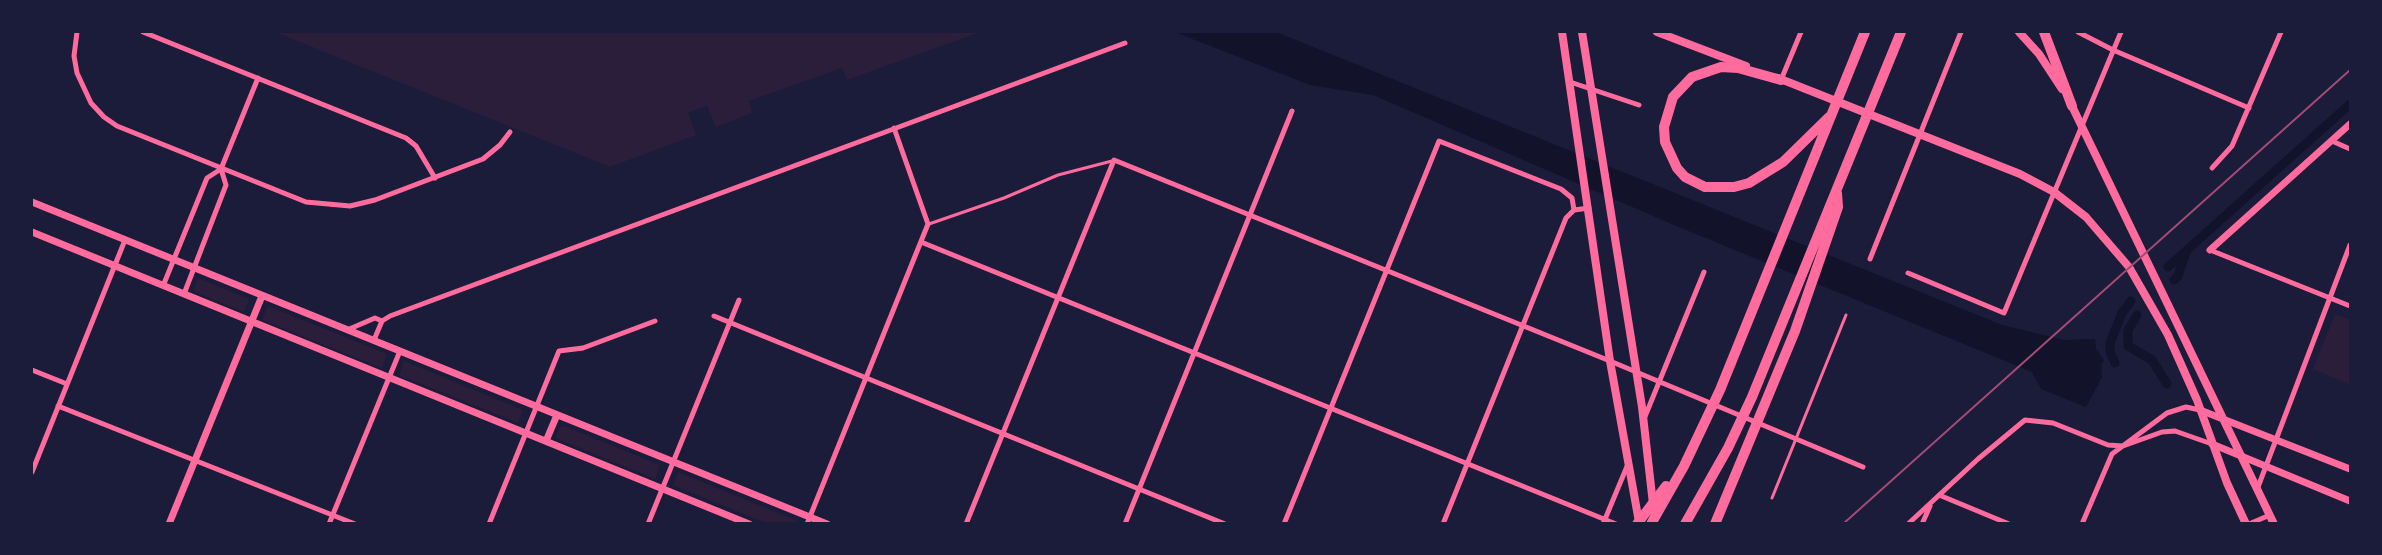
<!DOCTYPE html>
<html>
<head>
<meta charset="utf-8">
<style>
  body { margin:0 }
  #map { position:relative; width:2382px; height:555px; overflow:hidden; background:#1b1b3a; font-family:Cabin,sans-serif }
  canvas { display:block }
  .frame { position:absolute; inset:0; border:33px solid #1b1b3a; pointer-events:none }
</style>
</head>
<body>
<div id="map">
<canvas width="2382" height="555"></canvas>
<div class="frame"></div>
</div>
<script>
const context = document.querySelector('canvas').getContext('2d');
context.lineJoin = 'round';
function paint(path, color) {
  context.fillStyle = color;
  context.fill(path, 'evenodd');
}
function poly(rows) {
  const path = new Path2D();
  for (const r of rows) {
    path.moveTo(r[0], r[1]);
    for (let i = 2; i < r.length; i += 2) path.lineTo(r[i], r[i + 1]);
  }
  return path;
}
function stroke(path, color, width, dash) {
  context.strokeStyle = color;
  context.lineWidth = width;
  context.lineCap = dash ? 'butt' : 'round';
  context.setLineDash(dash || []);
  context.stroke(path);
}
paint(poly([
  [275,32,980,32,847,80,842,68,749,101,752,113,716,127,707,106,688,113,696,135,610,167],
  [198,278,249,299,244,312,193,291],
  [268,306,387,354,382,368,262,320],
  [2335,314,2350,320,2350,385,2313,369],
  [404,361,523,410,518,423,399,375],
  [564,426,660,465,655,479,558,439,556,436,560,427],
  [678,472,798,521,796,523,766,523,673,485]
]), '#2a1e3b');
paint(poly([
  [1175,32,1276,32,2002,325,2064,340,2095,339,2096,349,2104,360,2101,365,2102,377,2086,407,2041,389,2032,372,1674,225,1373,95,1310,85]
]), '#12122b');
stroke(poly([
  [2168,267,2350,104],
  [2174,280,2178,276,2186,252],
  [2137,315,2128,330,2128,346,2152,360,2167,384],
  [2115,363,2110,352,2110,343,2122,313,2131,301]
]), '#12122b', 9);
stroke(poly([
  [929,224,1004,198,1058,175,1112,161],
  [1772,498,1846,315]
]), '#ff6b9d', 3);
stroke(poly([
  [77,32,74,56,77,73,91,103,104,117,117,126,306,202,350,206,375,200,483,159,500,145,510,132],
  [143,32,406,138,416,146,435,178],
  [2078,32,2113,50,2249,108],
  [1781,80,1801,32],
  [1570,82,1639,105],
  [2332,141,2350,149],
  [2212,168,2232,146,2281,32],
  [921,242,1616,524],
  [2210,250,2350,306],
  [1870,259,1961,32],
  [1908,273,2004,313,2121,32],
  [163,286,207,178,221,169,258,78],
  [184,294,226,185,221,169],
  [714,316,1225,524],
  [347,330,375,318,382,321],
  [374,340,382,321,390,316,1125,43],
  [32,370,67,384],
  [58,406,355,524],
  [1644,419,1704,272],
  [32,472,125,240],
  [2258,487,2350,245],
  [1939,495,2009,524],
  [329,524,400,351],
  [489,524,559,351,583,348,655,321],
  [648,524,739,300],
  [807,524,928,224,894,128],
  [966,524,1114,160,1610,361,1863,467],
  [1125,524,1292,111],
  [1284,524,1439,141,1561,189,1572,198,1574,210],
  [1443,524,1566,218,1574,210,1589,208],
  [1603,524,1628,464],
  [1908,524,1978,459,2025,420,2053,423,2108,445,2123,446,2162,432,2175,431,2212,444],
  [1922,524,1930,506],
  [2082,524,2112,454,2167,413,2186,407,2200,410],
  [2249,524,2270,515]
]), '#ff6b9d', 5);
stroke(poly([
  [32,202,827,524],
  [32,232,749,524],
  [2210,250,2350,124],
  [2200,410,2350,469],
  [546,441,557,415],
  [2212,444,2350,501],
  [169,524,262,296]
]), '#ff6b9d', 7);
stroke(poly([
  [1562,32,1610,361,1639,522],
  [1582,32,1642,407,1653,504]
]), '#ff6b9d', 8);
stroke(poly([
  [1657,32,1746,66],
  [2019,32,2039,54,2062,89],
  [1778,78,2020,174,2054,192,2086,217,2129,267,2168,335,2197,400,2227,483,2246,524],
  [2070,102,2274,524]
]), '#ff6b9d', 8);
stroke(poly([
  [2044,32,2072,106],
  [1781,80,1738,68,1721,67,1692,77,1673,97,1664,127,1665,142,1677,168,1685,177,1705,187,1734,187,1749,183,1783,162,1829,117],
  [1637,524,1666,486],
  [1651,524,1684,466,1720,390,1865,32],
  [1685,524,1728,448,1752,397,1901,32],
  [1715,524,1795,331,1838,207,1837,193]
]), '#ff6b9d', 10);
stroke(poly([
  [1843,524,2350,70]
]), '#a44b75', 2);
</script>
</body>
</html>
